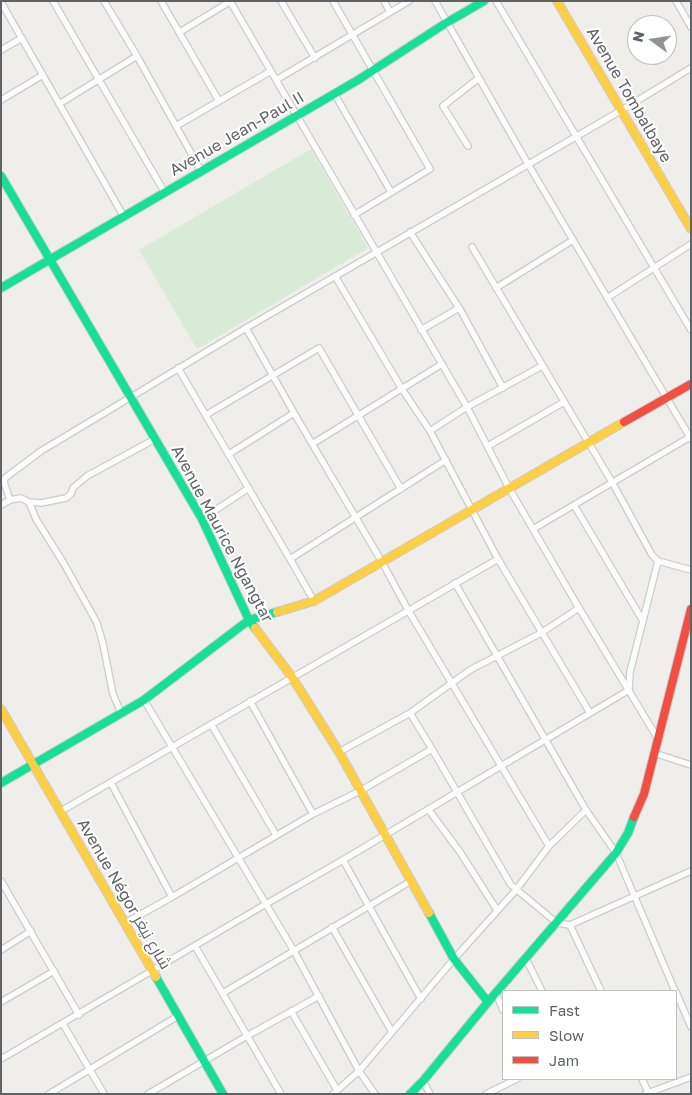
<!DOCTYPE html>
<html>
<head>
<meta charset="utf-8">
<style>
  body { margin:0 }
  #map { position:relative; width:692px; height:1095px; overflow:hidden; background:#efeeea; font-family:"Golos Text",sans-serif }
  canvas { display:block }
  .frame { position:absolute; inset:0; border:2px solid #5f6368; pointer-events:none }
  .legend { position:absolute; left:502px; top:990px; width:175px; height:90px; box-sizing:border-box; background:#fff; border:1px solid #bfc1c3; margin:0; padding:6px 9px; list-style:none; font-size:15px; color:#5f6368 }
  .legend li { display:flex; align-items:center; gap:10px; height:25px }
  .legend b { width:25px; border:1px solid #bfc1c3 }
  .north { position:absolute; left:627px; top:15px; width:50px; height:50px; box-sizing:border-box; background:#fff; border:1px solid #bfc1c3; border-radius:50%; rotate:284deg; font-size:14px; font-weight:700; line-height:20px; text-align:center; color:#5f6368 }
  .north::after { content:''; display:block; margin:auto; width:18px; height:22px; background:#919496; clip-path:polygon(50% 0,100% 100%,50% 72%,0 100%) }
</style>
</head>
<body>
<div id="map">
<canvas width="692" height="1095"></canvas>
<div class="frame"></div>
<ul class="legend">
<li><b style="height:6px;background:#16e098"></b>Fast</li>
<li><b style="height:6px;background:#ffcf43"></b>Slow</li>
<li><b style="height:6px;background:#f24e42"></b>Jam</li>
</ul>
<div class="north">N</div>
</div>
<script>
const context = document.querySelector('canvas').getContext('2d');
context.lineJoin = 'round';
function paint(path, color) {
  context.fillStyle = color;
  context.fill(path, 'evenodd');
}
function poly(rows) {
  const path = new Path2D();
  for (const r of rows) {
    path.moveTo(r[0], r[1]);
    for (let i = 2; i < r.length; i += 2) path.lineTo(r[i], r[i + 1]);
  }
  return path;
}
function stroke(path, color, width, dash) {
  context.strokeStyle = color;
  context.lineWidth = width;
  context.lineCap = dash ? 'butt' : 'round';
  context.setLineDash(dash || []);
  context.stroke(path);
}
function label(font, color, halo, rows, align = 'center') {
  context.font = font + ' "Golos Text",Cairo,sans-serif';
  context.lineWidth = 4;
  context.setLineDash([]);
  context.textBaseline = 'middle';
  context.strokeStyle = halo;
  context.fillStyle = color;
  for (const [text, x, y, turn = 0] of rows) {
    context.save();
    context.translate(x, y);
    context.rotate((+turn || 0) * Math.PI / 180);
    context.textAlign = isNaN(turn) ? turn : align;
    if (halo) context.strokeText(text, 0, 0);
    context.fillText(text, 0, 0);
    context.restore();
  }
}
paint(poly([
  [311,149,368,248,197,349,139,250]
]), '#d8ebd6');
const street = poly([
  [53,1,165,193],
  [104,1,137,56,201,171],
  [161,1,219,101],
  [230,1,467,407,509,488,579,608,658,739],
  [281,1,315,58],
  [333,1,430,169,354,215],
  [384,1,390,12],
  [435,1,528,164,691,439],
  [496,1,691,330],
  [676,1,691,27],
  [1,2,124,217],
  [180,32,231,1],
  [1,50,22,38],
  [276,80,409,1],
  [334,93,391,192],
  [1,100,43,75],
  [59,104,137,56],
  [176,126,271,71],
  [468,146,443,106,479,78],
  [410,232,461,311,503,388],
  [472,247,612,482,652,555,658,561,691,570],
  [335,276,402,389,430,431,498,559,590,713],
  [496,288,573,240],
  [607,298,691,244],
  [246,328,294,413,382,562,408,610,549,846],
  [421,330,459,308],
  [178,368,290,559,314,601],
  [206,415,319,348,401,489],
  [430,431,467,407,542,366],
  [312,444,442,364],
  [488,446,564,402],
  [229,454,294,413],
  [10,500,4,482,5,478,41,451,246,328,622,110,691,68],
  [29,502,36,519,63,562,97,623,103,644,113,694,121,713],
  [1,505,10,500,21,498,29,502,41,503,66,498,71,494,73,488,87,476,155,439],
  [574,505,643,621],
  [202,519,249,488],
  [533,529,690,437],
  [290,559,446,460],
  [455,583,586,810,616,853,675,991],
  [144,700,294,951,359,1071,375,1094],
  [250,701,313,814],
  [410,713,432,749,511,885,557,923,570,925,691,871],
  [211,724,276,835],
  [339,752,410,713,470,670,541,633,579,608],
  [654,753,691,765],
  [111,783,172,897,125,923],
  [428,809,460,852,497,910],
  [61,811,498,559],
  [343,860,421,999],
  [1,881,79,1015],
  [172,897,313,814,360,791,432,749],
  [570,925,601,991],
  [332,927,392,1032],
  [195,946,281,1094],
  [1,950,31,931],
  [526,959,542,991],
  [676,992,691,1027],
  [223,993,411,881],
  [496,993,503,1010],
  [1,1002,54,971],
  [291,1011,337,1090],
  [63,1024,104,1094],
  [1,1059,266,904,343,860,629,690,630,672,658,561],
  [642,1079,649,1094],
  [423,1081,430,1094],
  [49,1094,178,1016],
  [148,1094,247,1036,319,996],
  [333,1094,359,1071,454,959,516,890,549,846,586,810],
  [486,1094,517,1079],
  [645,1094,691,1077]
]);
const fast = poly([
  [1,176,202,519,249,620,255,628],
  [1,288,358,80,446,23,484,1],
  [1,783,144,700,249,620,277,612],
  [429,913,454,959,488,1002],
  [156,977,223,1094],
  [410,1094,423,1081,488,1002,616,853,628,833,634,817]
]);
const slow = poly([
  [557,1,691,229],
  [277,612,314,601,624,422],
  [255,628,292,677,339,752,429,913],
  [1,709,156,977]
]);
const jam = poly([
  [624,422,691,384],
  [634,817,644,794,691,609]
]);
stroke(street, '#cbcccc', 8);
stroke(fast, '#cacacb', 10);
stroke(slow, '#cacacb', 10);
stroke(jam, '#cacacb', 10);
stroke(street, '#fdfcfc', 5.5);
stroke(fast, '#16e098', 8);
stroke(slow, '#ffcf43', 8);
stroke(jam, '#f24e42', 8);
label('16px', '#5f6368', '#fff', [
  ["Avenue Tombalbaye",629,95,60],
  ["Avenue Jean-Paul II",237,134,-30],
  ["Avenue Maurice Ngangtar",222,534,62],
  ["Avenue Négor شارع نيغر",124,894,60]
]);
</script>
</body>
</html>
